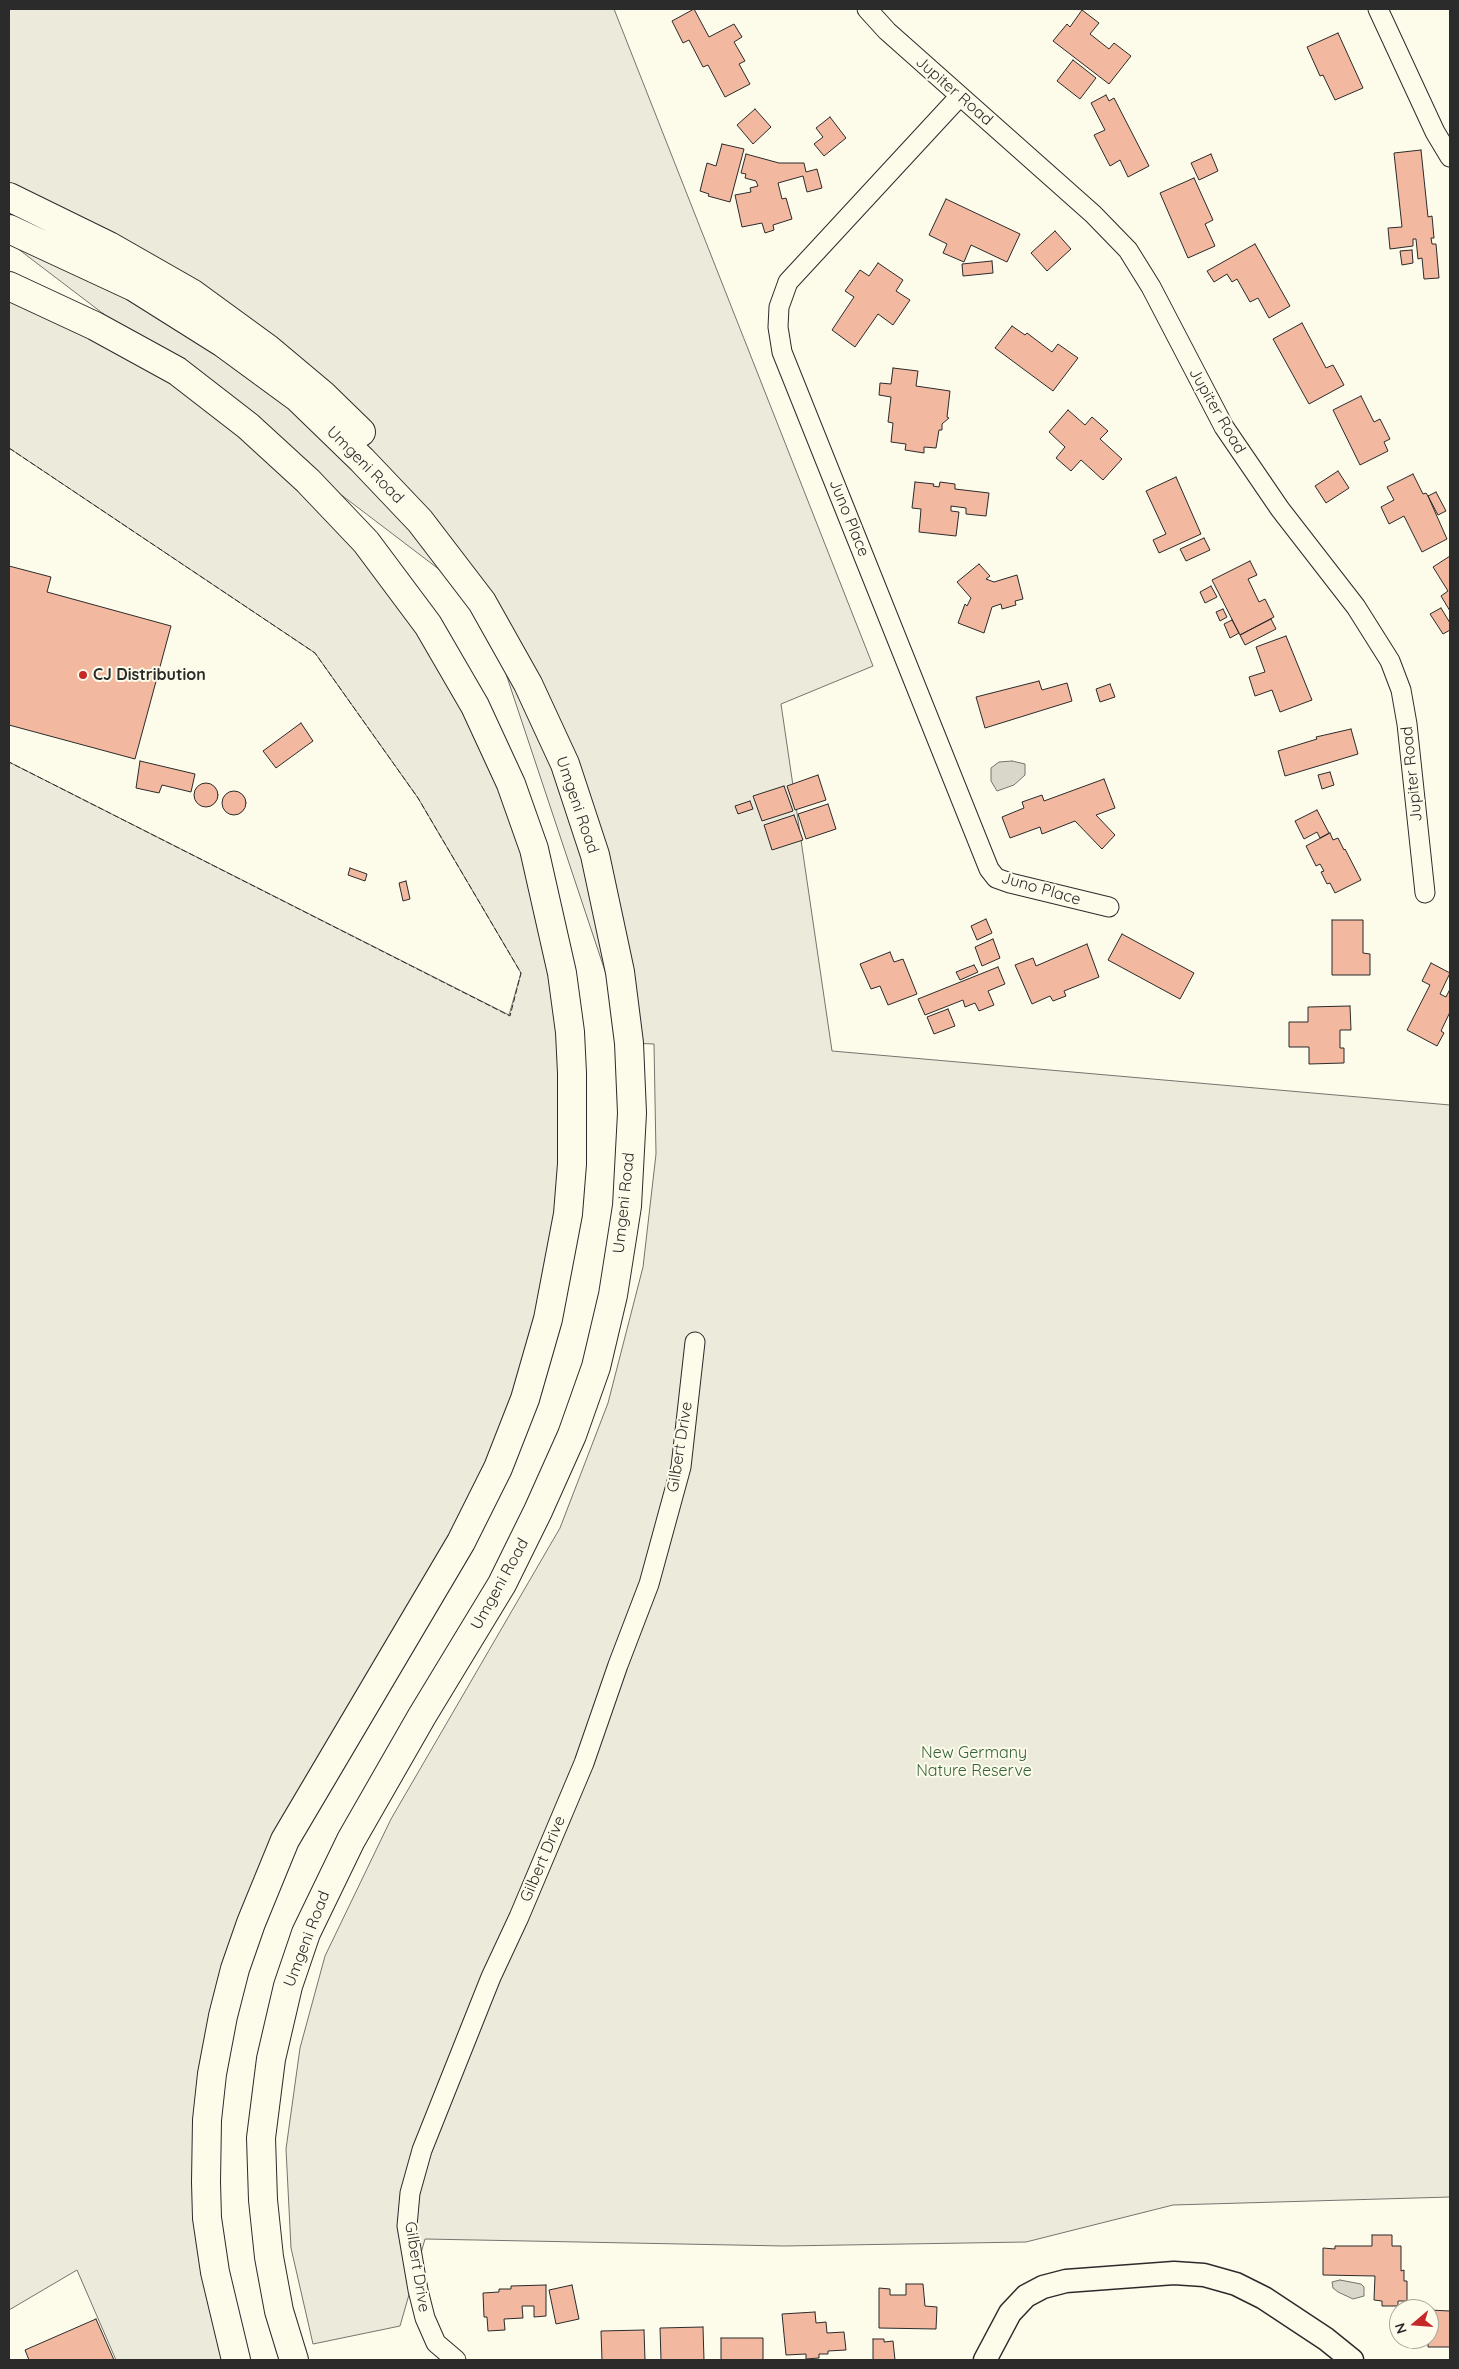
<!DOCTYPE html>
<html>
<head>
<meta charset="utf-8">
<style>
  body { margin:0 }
  #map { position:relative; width:1459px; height:2369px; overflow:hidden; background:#fdfbea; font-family:Quicksand,sans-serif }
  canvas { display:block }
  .frame { position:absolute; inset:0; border:10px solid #2b2b2b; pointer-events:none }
  .north { position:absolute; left:1389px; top:2299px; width:50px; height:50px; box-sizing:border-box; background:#fdfbea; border:1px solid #a9a89e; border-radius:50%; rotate:252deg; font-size:14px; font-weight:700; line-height:20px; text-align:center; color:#2b2b2b }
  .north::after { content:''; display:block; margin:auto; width:18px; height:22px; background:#c62828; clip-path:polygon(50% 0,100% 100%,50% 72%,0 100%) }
</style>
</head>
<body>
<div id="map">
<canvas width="1459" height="2369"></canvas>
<div class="frame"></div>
<div class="north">N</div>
</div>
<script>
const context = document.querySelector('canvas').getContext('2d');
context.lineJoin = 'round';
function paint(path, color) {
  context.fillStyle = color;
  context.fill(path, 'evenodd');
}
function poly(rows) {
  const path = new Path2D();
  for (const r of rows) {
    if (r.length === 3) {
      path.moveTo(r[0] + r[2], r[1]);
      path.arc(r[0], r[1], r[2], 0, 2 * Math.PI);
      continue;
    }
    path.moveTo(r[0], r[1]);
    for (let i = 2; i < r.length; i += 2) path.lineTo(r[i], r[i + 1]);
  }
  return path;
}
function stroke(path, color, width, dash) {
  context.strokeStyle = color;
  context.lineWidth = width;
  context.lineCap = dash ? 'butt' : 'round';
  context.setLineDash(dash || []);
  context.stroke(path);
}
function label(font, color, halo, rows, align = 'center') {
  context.font = font + ' Quicksand,sans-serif';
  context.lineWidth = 4;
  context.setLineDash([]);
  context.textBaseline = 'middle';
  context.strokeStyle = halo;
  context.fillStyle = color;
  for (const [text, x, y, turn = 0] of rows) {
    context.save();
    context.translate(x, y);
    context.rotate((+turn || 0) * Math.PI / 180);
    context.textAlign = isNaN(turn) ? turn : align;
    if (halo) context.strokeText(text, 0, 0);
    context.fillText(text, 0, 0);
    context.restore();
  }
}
const green = poly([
  [9,9,614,9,873,666,781,704,832,1051,1450,1105,1450,2197,1173,2205,1026,2242,784,2246,425,2239,400,2326,313,2344,291,2248,286,2149,300,2048,325,1956,391,1819,560,1528,608,1403,643,1267,656,1154,654,1044,629,1043,482,602,9,242,9,9],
  [9,300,174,374,365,546,510,789,560,980,564,1214,524,1400,281,1842,205,2121,235,2360,116,2360,77,2270,9,2310,9,762,509,1015,521,973,418,798,315,653,9,448,9,300]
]);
paint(green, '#ecebdb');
stroke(green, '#74746e', 1);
const water = poly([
  [1012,761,1025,764,1025,775,1014,785,997,791,991,781,991,768,999,762,1012,761],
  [1340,2280,1361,2284,1364,2287,1364,2296,1353,2299,1338,2292,1333,2288,1332,2282,1340,2280]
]);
paint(water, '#d8d7c9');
stroke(water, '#74746e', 1);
const building = poly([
  [694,9,709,37,734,24,742,37,734,42,745,61,739,64,750,84,725,97,708,65,703,67,689,40,683,43,672,21,694,9],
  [1082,10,1099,23,1090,34,1109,49,1114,43,1131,56,1109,84,1053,41,1067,24,1070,27,1082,10],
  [1338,33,1363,88,1335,100,1323,75,1320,76,1307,47,1338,33],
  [1073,60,1096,78,1080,99,1057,81,1073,60],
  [1106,95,1109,101,1114,98,1149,166,1128,177,1120,160,1110,166,1094,135,1105,130,1091,103,1106,95],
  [755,109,771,127,753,144,737,125,755,109],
  [830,117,846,138,824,156,814,144,823,137,816,128,830,117],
  [722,144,744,149,730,202,708,196,709,194,700,191,707,163,716,166,722,144],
  [1421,150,1428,217,1432,216,1434,238,1431,238,1432,244,1436,244,1439,278,1424,279,1422,258,1418,259,1416,239,1413,239,1413,246,1390,249,1388,228,1402,227,1394,153,1421,150],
  [746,154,779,163,804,163,806,172,817,169,822,188,807,192,803,176,778,183,782,199,786,198,792,219,773,225,774,230,765,233,762,223,742,227,735,195,751,192,750,188,758,186,756,181,745,178,746,174,741,173,746,154],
  [1211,154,1218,171,1199,180,1191,163,1211,154],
  [1194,178,1213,220,1205,224,1215,246,1188,258,1160,193,1194,178],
  [946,199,1020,234,1007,262,971,245,964,262,943,253,947,244,929,235,946,199],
  [1055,231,1071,249,1047,271,1031,253,1055,231],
  [1255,244,1290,306,1269,318,1258,298,1250,302,1237,279,1232,282,1227,274,1214,282,1207,271,1255,244],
  [1412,250,1413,263,1402,265,1400,251,1412,250],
  [992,261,993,273,963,276,962,264,992,261],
  [878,263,903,280,896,291,910,300,893,325,878,314,855,347,832,330,854,297,845,291,860,270,869,276,878,263],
  [1302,323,1326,368,1333,365,1344,385,1309,404,1273,339,1302,323],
  [1012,326,1025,335,1027,333,1052,352,1058,344,1078,358,1053,391,995,348,1012,326],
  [893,368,918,371,916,386,950,391,947,417,949,418,942,424,942,430,939,430,936,448,924,447,924,453,905,450,906,444,891,442,893,423,888,422,891,397,879,395,880,383,891,384,893,368],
  [1361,396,1374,422,1380,419,1390,439,1384,442,1388,451,1360,465,1333,410,1361,396],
  [1068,410,1085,425,1092,417,1108,431,1100,439,1122,459,1103,480,1081,460,1071,471,1056,458,1065,447,1049,432,1068,410],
  [1338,471,1349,488,1326,503,1315,486,1338,471],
  [1413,474,1423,494,1426,493,1428,496,1447,539,1422,552,1404,516,1389,524,1381,507,1394,500,1387,487,1413,474],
  [1176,477,1201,534,1159,553,1153,540,1166,534,1146,491,1176,477],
  [915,482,934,484,933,486,939,487,940,482,955,484,955,489,989,493,986,516,966,514,966,508,951,506,951,511,959,512,956,536,919,532,921,509,912,508,915,482],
  [1436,492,1446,511,1438,515,1428,496,1436,492],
  [1204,538,1210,550,1186,561,1180,549,1204,538],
  [1450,556,1450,611,1441,596,1448,591,1433,567,1450,556],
  [1250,561,1257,575,1248,579,1259,602,1265,599,1274,617,1240,635,1212,580,1250,561],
  [979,564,990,576,986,579,994,582,1017,575,1023,599,1015,601,1016,605,1002,609,1001,604,992,607,984,633,958,623,965,604,967,606,971,598,957,582,979,564],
  [9,566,51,577,47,592,171,626,135,759,9,725,9,566],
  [1211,586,1217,597,1205,603,1200,592,1211,586],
  [1441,608,1450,623,1450,630,1443,634,1430,614,1441,608],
  [1223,609,1227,617,1220,621,1216,612,1223,609],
  [1271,619,1276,629,1245,645,1240,635,1271,619],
  [1232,620,1239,633,1230,638,1224,624,1232,620],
  [1286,636,1312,700,1280,712,1272,690,1255,696,1249,677,1265,672,1256,647,1286,636],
  [1039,681,1042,690,1067,683,1072,701,985,728,976,697,1039,681],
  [1110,684,1115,697,1100,702,1096,689,1110,684],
  [301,723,313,741,276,768,263,751,301,723],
  [1351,729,1358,754,1285,776,1278,751,1317,739,1316,737,1351,729],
  [140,761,195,774,191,792,162,785,159,793,136,788,140,761],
  [1330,772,1334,785,1322,789,1318,775,1330,772],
  [818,775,826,800,795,810,787,786,818,775],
  [1104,779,1115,808,1096,815,1115,835,1102,849,1075,821,1042,834,1040,827,1010,838,1002,817,1024,808,1022,802,1042,795,1044,801,1104,779],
  [206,795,12],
  [784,786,793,811,762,821,753,796,784,786],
  [234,803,12],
  [750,801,753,809,738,814,735,806,750,801],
  [828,804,836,829,806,839,798,814,828,804],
  [1317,810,1329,833,1320,838,1317,832,1304,839,1295,821,1317,810],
  [794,815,803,840,772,850,764,825,794,815],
  [1330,833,1333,840,1338,838,1344,850,1345,849,1361,880,1335,893,1330,883,1327,884,1321,872,1324,871,1320,864,1316,866,1306,846,1330,833],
  [350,868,367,874,365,881,348,875,350,868],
  [406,881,410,899,403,901,399,883,406,881],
  [986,919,992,933,977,940,971,926,986,919],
  [1332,920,1363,920,1363,953,1370,954,1370,975,1332,975,1332,920],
  [1122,934,1194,973,1180,999,1108,960,1122,934],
  [993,939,1000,958,982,966,975,947,993,939],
  [1087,944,1099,977,1064,991,1066,996,1053,1001,1050,996,1032,1004,1015,965,1033,958,1036,966,1087,944],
  [890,952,894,962,903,959,917,994,888,1005,880,986,871,989,860,964,890,952],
  [1431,963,1450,973,1440,994,1446,997,1450,989,1450,1012,1441,1031,1444,1033,1437,1046,1407,1030,1430,985,1422,981,1431,963],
  [974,965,978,972,960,980,956,972,974,965],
  [998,967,1005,984,988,991,994,1005,979,1011,975,1003,965,1007,963,1000,925,1015,918,999,998,967],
  [1350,1006,1351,1030,1340,1030,1340,1048,1344,1048,1344,1063,1309,1064,1309,1047,1289,1047,1289,1022,1308,1022,1308,1007,1350,1006],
  [948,1009,955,1026,934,1034,927,1017,948,1009],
  [1372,2235,1392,2235,1392,2246,1401,2246,1401,2271,1404,2270,1404,2281,1407,2281,1407,2301,1398,2301,1398,2306,1382,2306,1382,2301,1374,2300,1375,2276,1323,2275,1323,2248,1335,2249,1335,2246,1372,2246,1372,2235],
  [906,2284,923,2284,925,2306,937,2307,936,2329,879,2328,879,2288,890,2289,890,2295,906,2295,906,2284],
  [546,2285,546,2316,534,2317,534,2306,522,2306,523,2318,504,2319,505,2330,488,2331,487,2317,484,2317,483,2293,499,2292,499,2289,511,2289,511,2286,546,2285],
  [572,2285,579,2319,556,2324,549,2290,572,2285],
  [1429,2310,1450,2311,1450,2347,1428,2347,1429,2310],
  [815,2312,816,2323,826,2322,827,2333,844,2332,846,2350,828,2351,828,2354,819,2354,819,2358,806,2359,806,2354,786,2355,782,2314,815,2312],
  [96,2319,114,2360,29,2360,25,2350,96,2319],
  [703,2327,704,2360,661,2360,660,2328,703,2327],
  [644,2330,645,2360,602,2360,601,2331,644,2330],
  [721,2338,763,2338,763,2360,721,2360,721,2338],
  [873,2339,884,2339,884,2342,893,2341,895,2360,873,2360,873,2339]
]);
paint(building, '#f2b8a0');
stroke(building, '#2b2b2b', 1);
const minor = poly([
  [867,9,887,31,1093,214,1128,250,1151,287,1224,427,1280,509,1356,607,1390,661,1401,690,1407,724,1425,893],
  [1378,9,1435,132,1450,157],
  [960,96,788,282,779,307,778,327,782,352,989,869,996,878,1010,883,1109,907],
  [456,2360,436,2343,425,2318,418,2290,407,2226,410,2193,422,2150,491,1977,519,1917,584,1763,618,1665,649,1584,681,1467,695,1342]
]);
const tertiary = poly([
  [985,2360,1010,2313,1026,2296,1043,2287,1066,2281,1174,2273,1204,2275,1236,2284,1264,2298,1326,2339,1352,2360]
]);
const motorway = poly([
  [9,197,109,246,193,294,267,348,323,395,361,432],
  [9,229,134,287,223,343,298,398,362,460,420,521,482,602,528,684,565,764,595,855,620,972,629,1043,632,1113,627,1206,613,1295,596,1367,572,1435,538,1511,502,1584,422,1716,351,1840,306,1933,288,1986,271,2059,261,2138,263,2200,269,2257,279,2311,294,2360],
  [9,286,95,326,177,371,248,426,308,481,366,542,428,625,475,706,511,784,534,849,562,973,570,1032,572,1073,572,1164,568,1214,548,1319,525,1399,498,1468,461,1542,285,1840,251,1923,235,1969,223,2016,212,2074,207,2120,206,2182,207,2218,215,2272,236,2360]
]);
stroke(minor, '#2b2b2b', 21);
stroke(tertiary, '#2b2b2b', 25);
stroke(motorway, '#2b2b2b', 30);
stroke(minor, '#fdfbea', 19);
stroke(tertiary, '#fdfbea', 22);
stroke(motorway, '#fdfbea', 28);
stroke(poly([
  [9,448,315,653,418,798,521,973,510,1016,9,762]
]), '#2b2b2b', 1, [6, 2.5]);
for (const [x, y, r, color] of [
  [83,675,5,"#c62828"]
]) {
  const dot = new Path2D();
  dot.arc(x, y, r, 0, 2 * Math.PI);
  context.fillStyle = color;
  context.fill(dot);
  stroke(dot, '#fdfbea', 2);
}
label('16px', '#2b2b2b', '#fdfbea', [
  ["Jupiter Road",954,91,41],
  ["Jupiter Road",1217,411,60],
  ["Umgeni Road",365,465,45],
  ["Juno Place",849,518,68],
  ["Jupiter Road",1412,774,-96],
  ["Umgeni Road",577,805,71],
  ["Juno Place",1041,889,16],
  ["Umgeni Road",624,1203,-84],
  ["Gilbert Drive",680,1447,-81],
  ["Umgeni Road",500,1584,-61],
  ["Gilbert Drive",543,1859,-67],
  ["Umgeni Road",307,1939,-69],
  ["Gilbert Drive",417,2267,81]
]);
label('bold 16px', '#2b2b2b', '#fdfbea', [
  ["CJ Distribution",93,675]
], 'left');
label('16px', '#34623c', '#fdfbea', [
  ["New Germany",974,1753],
  ["Nature Reserve",974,1771]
]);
</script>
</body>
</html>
